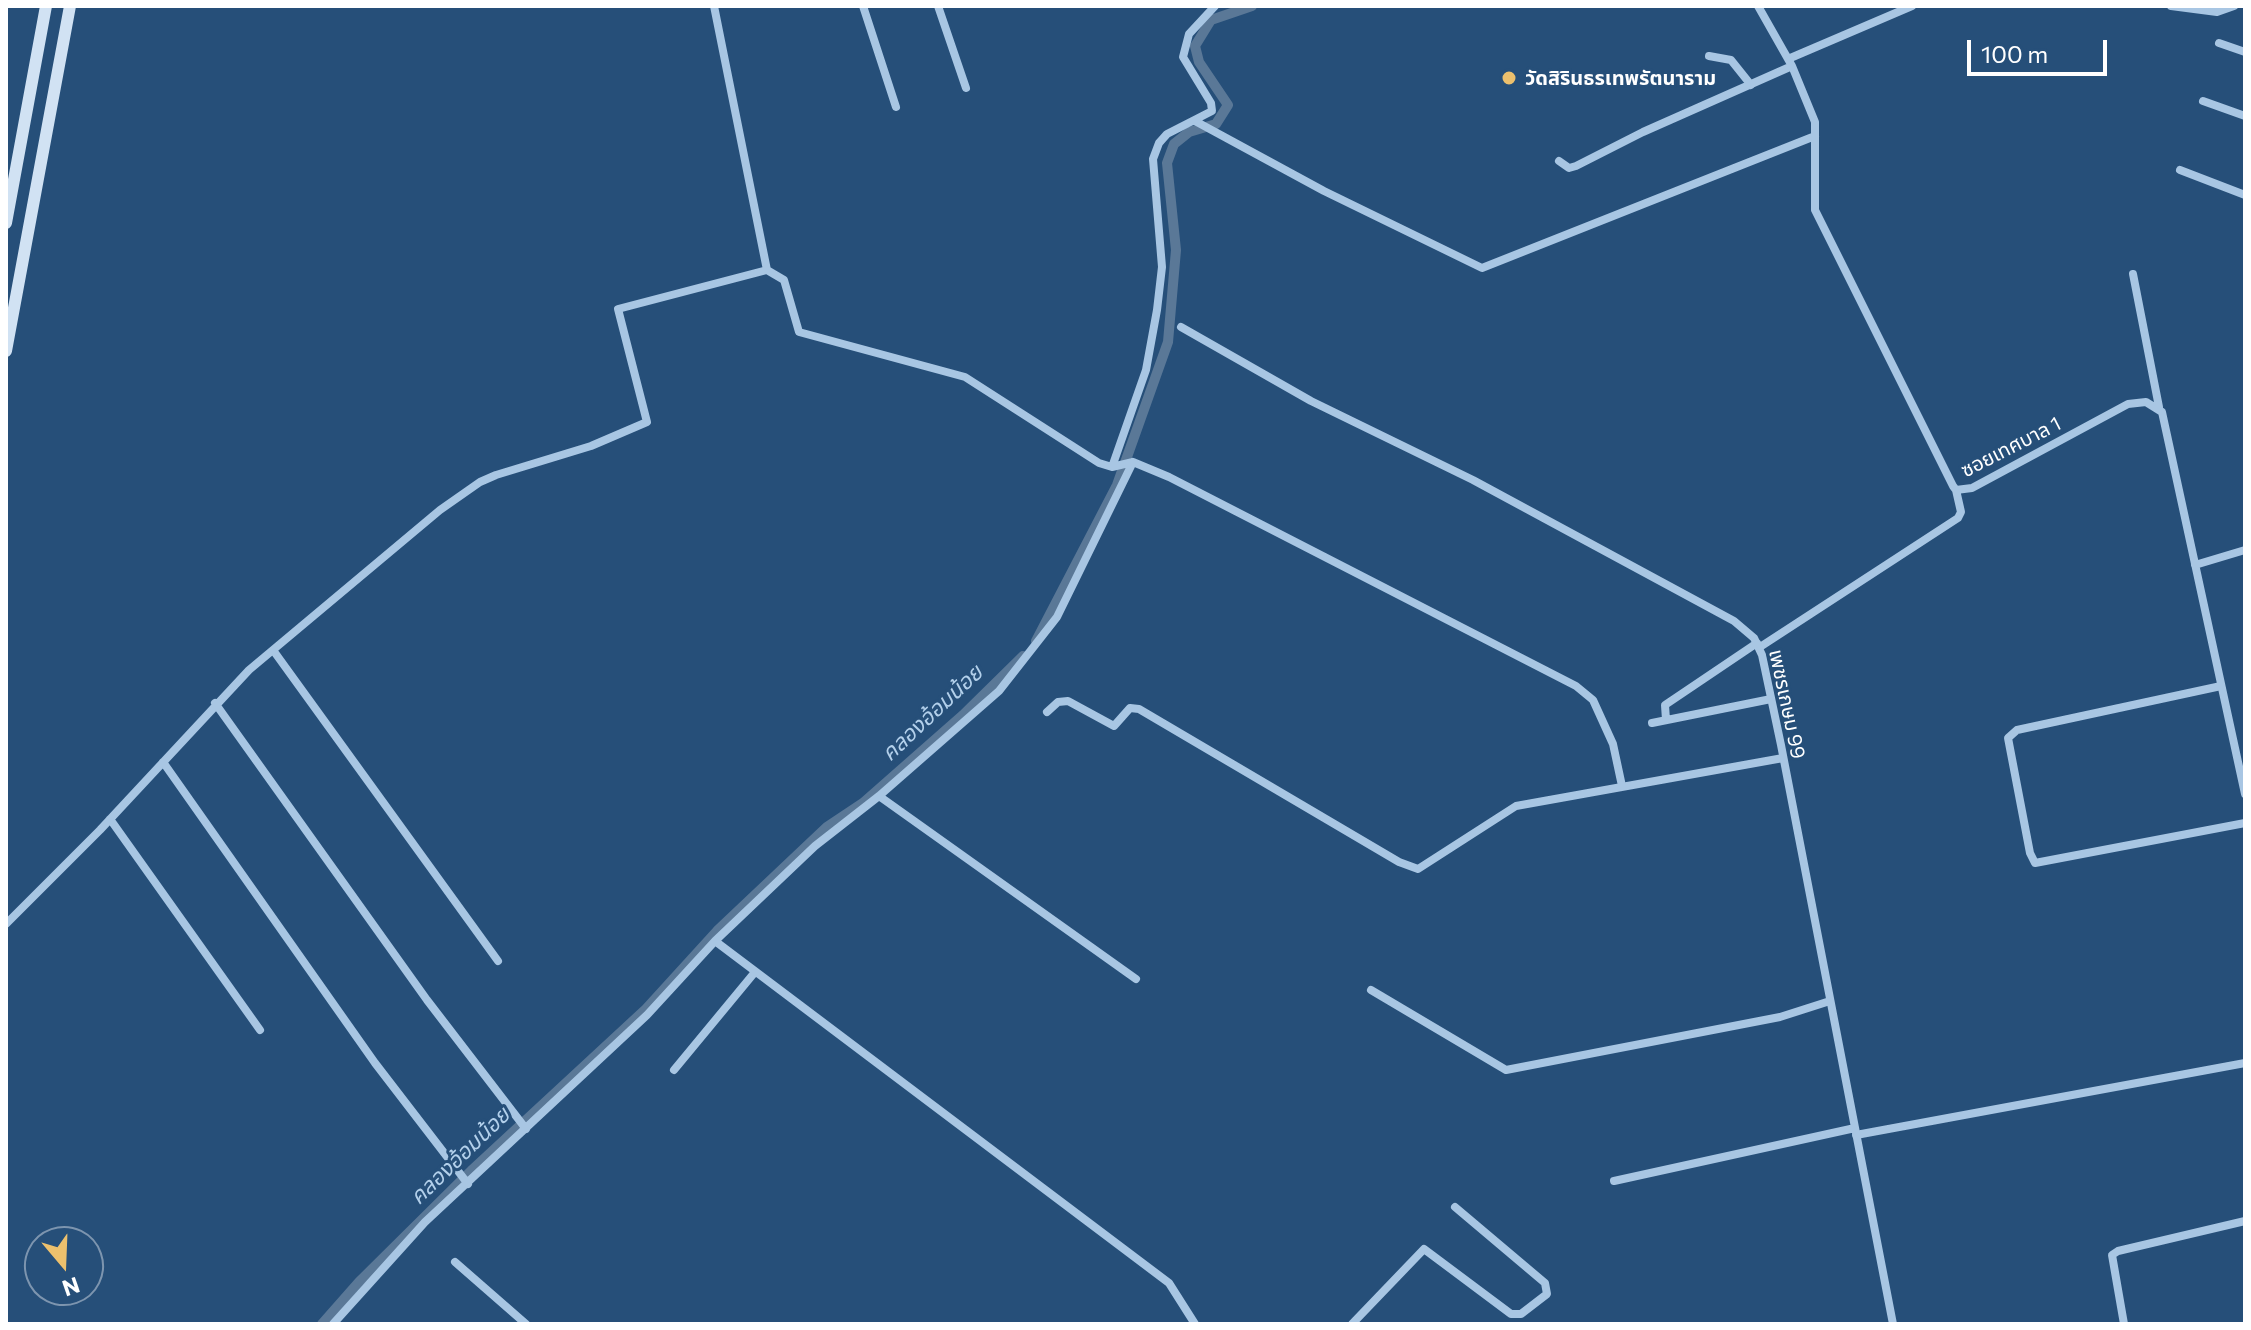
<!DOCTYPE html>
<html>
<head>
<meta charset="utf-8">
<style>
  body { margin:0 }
  #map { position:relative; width:2251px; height:1330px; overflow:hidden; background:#264f79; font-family:Commissioner,sans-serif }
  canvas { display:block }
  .frame { position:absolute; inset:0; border:8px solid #fff; pointer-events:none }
  .north { position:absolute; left:24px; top:1226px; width:80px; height:80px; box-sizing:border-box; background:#264f79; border:2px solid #7d95af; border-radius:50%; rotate:161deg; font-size:22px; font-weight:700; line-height:32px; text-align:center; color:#fff }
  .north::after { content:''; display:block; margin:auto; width:28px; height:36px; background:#ecc06d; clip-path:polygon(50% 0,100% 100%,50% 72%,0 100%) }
  .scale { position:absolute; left:1967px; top:40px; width:140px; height:36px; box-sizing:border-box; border:4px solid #fff; border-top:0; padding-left:10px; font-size:24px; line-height:28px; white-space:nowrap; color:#fff; -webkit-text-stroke:6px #264f79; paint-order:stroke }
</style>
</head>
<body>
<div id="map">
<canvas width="2251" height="1330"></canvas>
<div class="frame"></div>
<div class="north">N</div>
<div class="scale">100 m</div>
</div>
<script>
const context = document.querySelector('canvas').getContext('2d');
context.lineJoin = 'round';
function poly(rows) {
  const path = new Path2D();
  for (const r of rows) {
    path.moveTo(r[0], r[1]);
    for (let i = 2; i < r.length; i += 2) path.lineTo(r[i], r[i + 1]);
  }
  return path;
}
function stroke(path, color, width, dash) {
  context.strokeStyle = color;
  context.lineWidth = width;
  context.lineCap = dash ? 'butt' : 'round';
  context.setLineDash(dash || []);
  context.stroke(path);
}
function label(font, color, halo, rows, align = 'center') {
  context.font = font + ' Commissioner,"Noto Sans Thai",sans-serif';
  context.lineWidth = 6;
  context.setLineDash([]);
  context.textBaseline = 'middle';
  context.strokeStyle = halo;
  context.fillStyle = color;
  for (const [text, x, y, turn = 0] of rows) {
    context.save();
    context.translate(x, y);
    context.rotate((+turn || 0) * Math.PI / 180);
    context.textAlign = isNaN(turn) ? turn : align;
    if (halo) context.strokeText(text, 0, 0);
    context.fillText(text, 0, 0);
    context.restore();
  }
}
stroke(poly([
  [1036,641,1117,485,1168,342,1176,250,1167,163,1174,144,1189,132,1216,124,1228,105,1199,62,1195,46,1211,20,1252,6],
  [322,1324,359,1282,471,1171,645,1010,717,931,827,827,863,803,963,715,1023,656]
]), '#5a7897', 10);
stroke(poly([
  [714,6,767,270],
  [863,6,896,107],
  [938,6,966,88],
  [1758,6,1792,66,1815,122,1815,210,1953,486,1956,490,1972,488,2128,404,2146,402,2162,412,2245,794],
  [2171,6,2217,12,2234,6],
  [2219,43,2245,52],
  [1709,56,1731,60,1751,85],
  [1788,59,1912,6],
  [2203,101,2245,116],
  [1195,121,1324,191,1482,268,1815,136],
  [1559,161,1569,168,1576,166,1643,132,1792,66],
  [2180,170,2245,195],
  [2133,274,2159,407],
  [1181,327,1311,401,1473,480,1734,621,1754,638,1762,655,1781,745,1893,1324],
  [1112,467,1146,370,1157,310,1162,267,1153,159,1159,143,1167,134,1212,111,1211,103,1183,57,1189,34,1215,6],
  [2195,565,2245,550],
  [1760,647,1958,518,1961,512,1956,490],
  [273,650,498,961],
  [2221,686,2017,730,2008,738,2030,853,2035,863,2245,823],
  [215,703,427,1000,526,1129],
  [1047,712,1058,702,1068,701,1114,726,1130,708,1139,709,1399,862,1418,869,1516,806,1783,758],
  [1666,720,1665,705,1757,643],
  [1652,723,1771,699],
  [163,762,375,1063,468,1184],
  [879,796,1136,979],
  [110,819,260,1030],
  [6,924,100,830,249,670,440,510,480,482,496,475,591,446,647,422,618,309,767,270,784,280,799,332,965,377,1099,463,1112,467,1133,462,1169,477,1576,686,1593,700,1613,744,1622,786],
  [715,941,1169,1283,1195,1324],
  [1371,990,1506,1070,1780,1017,1830,1001],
  [674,1070,755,972],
  [1856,1135,2245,1063],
  [1614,1181,1855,1128],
  [455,1262,526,1324],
  [333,1324,425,1222,647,1015,715,941,815,846,879,796,999,691,1057,617,1133,462],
  [1352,1324,1424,1249,1511,1314,1521,1314,1547,1294,1545,1283,1455,1207],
  [2124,1324,2112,1255,2118,1251,2245,1221]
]), '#a8c6e3', 8);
stroke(poly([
  [6,223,46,6],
  [6,351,70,6]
]), '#d1e2f3', 12);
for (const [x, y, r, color] of [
  [1509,78,8,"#ecc06d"]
]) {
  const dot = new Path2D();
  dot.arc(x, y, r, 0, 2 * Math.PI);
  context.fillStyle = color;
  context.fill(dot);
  stroke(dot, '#264f79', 3);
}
label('bold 20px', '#fff', '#264f79', [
  ["วัดสิรินธรเทพรัตนาราม",1525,78]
], 'left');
label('20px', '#fff', '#264f79', [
  ["ซอยเทศบาล 1",2011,447,-27],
  ["เพชรเกษม 99",1787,704,78]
]);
label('italic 22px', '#b3d0eb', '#264f79', [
  ["คลองอ้อมน้อย",932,713,-43],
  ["คลองอ้อมน้อย",460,1156,-44]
]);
</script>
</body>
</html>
